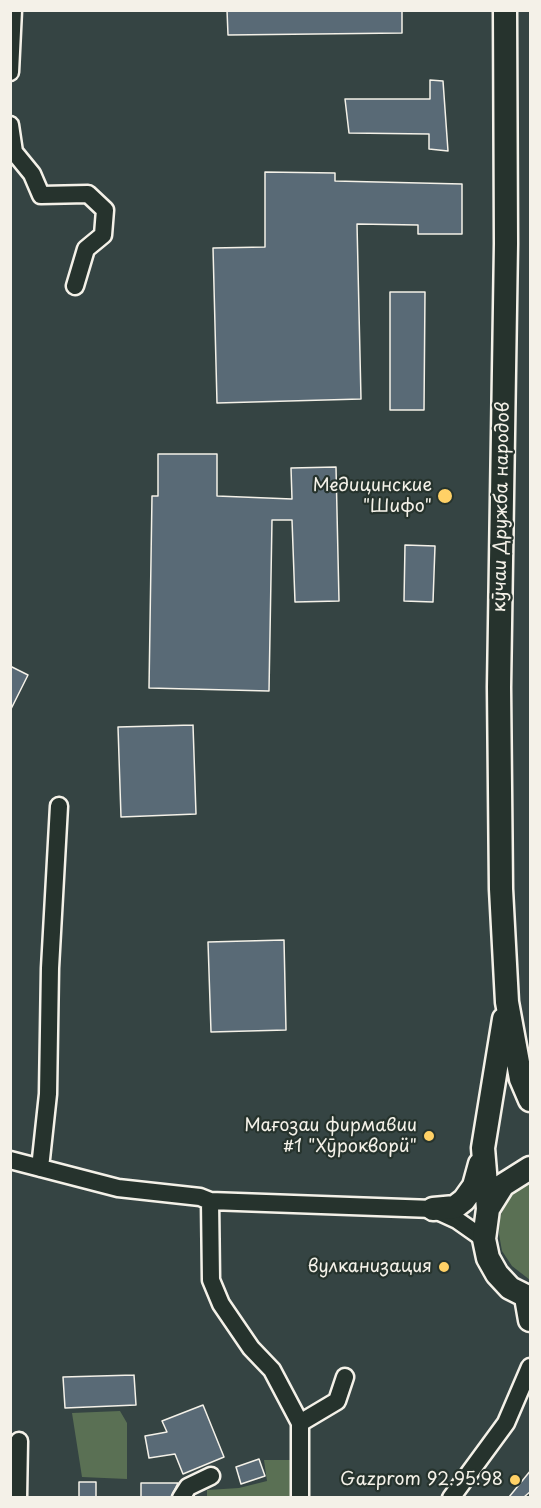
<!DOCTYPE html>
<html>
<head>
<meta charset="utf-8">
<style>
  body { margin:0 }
  #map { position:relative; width:541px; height:1508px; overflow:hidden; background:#354443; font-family:"Playpen Sans",sans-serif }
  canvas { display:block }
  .frame { position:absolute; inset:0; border:12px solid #f4f1e8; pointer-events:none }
</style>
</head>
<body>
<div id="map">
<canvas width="541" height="1508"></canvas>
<div class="frame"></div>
</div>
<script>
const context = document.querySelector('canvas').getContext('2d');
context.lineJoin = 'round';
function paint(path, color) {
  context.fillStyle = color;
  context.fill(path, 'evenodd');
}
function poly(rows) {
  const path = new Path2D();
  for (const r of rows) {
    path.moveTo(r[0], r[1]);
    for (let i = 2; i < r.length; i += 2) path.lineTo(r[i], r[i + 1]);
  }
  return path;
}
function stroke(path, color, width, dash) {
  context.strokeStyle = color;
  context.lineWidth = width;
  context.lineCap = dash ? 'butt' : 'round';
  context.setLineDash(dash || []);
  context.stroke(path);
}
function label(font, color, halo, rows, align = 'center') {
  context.font = font + ' "Playpen Sans",sans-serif';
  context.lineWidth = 4.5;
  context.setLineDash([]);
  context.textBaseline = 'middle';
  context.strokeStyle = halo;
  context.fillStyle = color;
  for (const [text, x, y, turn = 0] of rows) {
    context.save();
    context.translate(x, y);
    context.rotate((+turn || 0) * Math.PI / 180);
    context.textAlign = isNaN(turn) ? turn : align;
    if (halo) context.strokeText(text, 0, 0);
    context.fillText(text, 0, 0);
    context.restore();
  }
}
paint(poly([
  [530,1181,530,1280,512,1266,502,1251,499,1234,500,1217,507,1201,519,1187],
  [120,1411,127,1423,127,1479,82,1477,72,1413],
  [264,1460,290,1460,292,1497,207,1497,207,1490,239,1488,267,1481]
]), '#5a7054');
const building = poly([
  [227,10,402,10,402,33,228,35,227,10],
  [430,80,443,81,448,151,429,149,429,134,349,133,345,99,430,99,430,80],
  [265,172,335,173,335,181,462,184,462,234,418,234,418,225,357,224,361,399,217,403,213,248,265,247,265,172],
  [390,292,425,292,424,410,390,410,390,292],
  [158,454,217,454,217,496,292,499,291,468,336,467,339,601,295,602,292,520,272,520,269,691,149,688,152,496,158,496,158,454],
  [405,545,435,546,433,602,404,601,405,545],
  [10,666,28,675,10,711,10,666],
  [193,725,196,814,121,817,118,727,193,725],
  [284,940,286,1030,211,1032,208,942,284,940],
  [134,1375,136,1405,65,1408,63,1377,134,1375],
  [203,1405,224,1457,183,1474,175,1454,149,1458,145,1436,167,1432,162,1421,203,1405],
  [259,1459,265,1476,241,1484,236,1467,259,1459],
  [531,1470,531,1491,524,1497,509,1497,531,1470],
  [79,1482,96,1482,96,1497,79,1497,79,1482],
  [141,1483,178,1483,171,1497,141,1497,141,1483]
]);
paint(building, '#596a76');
stroke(building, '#f4f1e8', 1.5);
const minor = poly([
  [10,72,13,10],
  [10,125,14,152,32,174,41,195,88,194,105,210,103,235,86,249,75,286],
  [10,1160,118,1188,200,1197,210,1201,433,1209,457,1220,484,1239],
  [40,1168,48,1094,50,968,59,806],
  [210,1201,211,1280,221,1304,251,1348,272,1370,300,1423,300,1498],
  [300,1423,337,1401,345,1377],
  [18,1498,19,1441],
  [181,1498,188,1487,211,1476],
  [451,1498,506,1423,530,1367]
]);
const major = poly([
  [505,10,506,244,499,687,501,889,507,1002,521,1079,530,1100],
  [530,1168,503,1185,488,1209,484,1239,488,1258,497,1274,510,1288,530,1298],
  [433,1209,455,1207,464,1200,474,1186,480,1164],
  [488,1209,483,1148,504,1019],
  [526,1297,530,1320]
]);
stroke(minor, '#f4f1e8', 21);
stroke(major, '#f4f1e8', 27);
stroke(minor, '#26332d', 16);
stroke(major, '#26332d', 22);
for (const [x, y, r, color] of [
  [445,496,8,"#ffd166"],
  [429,1136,6,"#ffd166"],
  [444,1267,6,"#ffd166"],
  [515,1480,6,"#ffd166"]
]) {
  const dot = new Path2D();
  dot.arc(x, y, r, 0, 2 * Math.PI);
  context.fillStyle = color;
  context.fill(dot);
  stroke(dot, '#26332d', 2);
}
label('18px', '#f4f1e8', '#26332d', [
  ["Медицинские",432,486],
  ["\"Шифо\"",432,507],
  ["Мағозаи фирмавии",417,1126],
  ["#1 \"Хӯрокворӣ\"",417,1147],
  ["вулканизация",432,1267],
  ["Gazprom 92.95.98",503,1480]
], 'right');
label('18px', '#f4f1e8', '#26332d', [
  ["кӯчаи Дружба народов",502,507,-89]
]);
</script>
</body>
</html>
